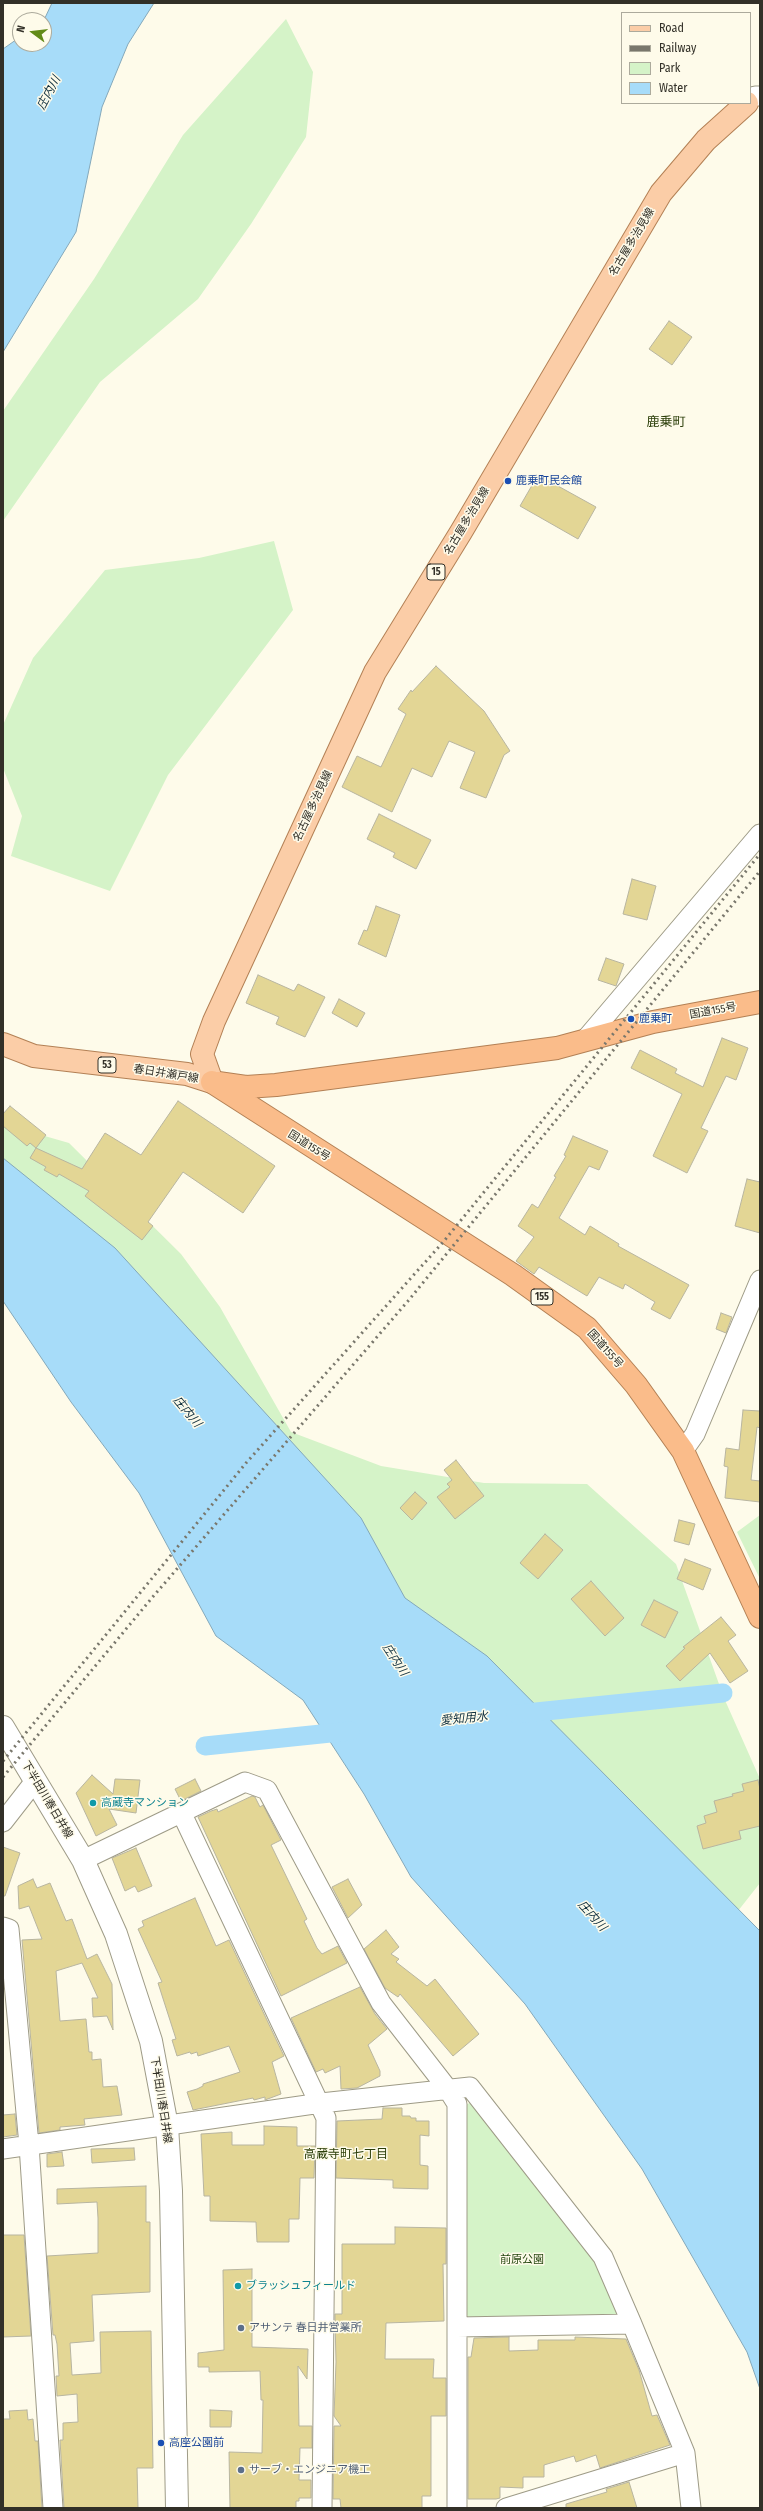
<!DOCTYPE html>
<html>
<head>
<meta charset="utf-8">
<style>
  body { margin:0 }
  #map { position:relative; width:763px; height:2511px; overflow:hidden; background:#fefbea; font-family:"Fira Sans Condensed",sans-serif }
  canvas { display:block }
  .frame { position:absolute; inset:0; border:4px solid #323028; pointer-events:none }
  .legend { position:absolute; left:621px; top:12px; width:130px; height:92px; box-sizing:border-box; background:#fefbea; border:1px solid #acaa9c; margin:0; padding:5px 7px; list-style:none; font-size:12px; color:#323028 }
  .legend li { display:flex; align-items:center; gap:8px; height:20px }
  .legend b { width:20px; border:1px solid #acaa9c }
  .north { position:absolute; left:12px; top:12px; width:40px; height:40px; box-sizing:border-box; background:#fefbea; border:1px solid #acaa9c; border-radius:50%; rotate:285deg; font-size:11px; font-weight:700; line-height:16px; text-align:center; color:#323028 }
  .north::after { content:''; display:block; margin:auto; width:14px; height:18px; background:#628b17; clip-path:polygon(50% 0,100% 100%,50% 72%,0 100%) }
</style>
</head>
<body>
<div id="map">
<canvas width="763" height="2511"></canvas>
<div class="frame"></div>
<ul class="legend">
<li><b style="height:5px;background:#fbcda7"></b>Road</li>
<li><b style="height:5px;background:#79776c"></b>Railway</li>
<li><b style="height:11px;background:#d5f3c8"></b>Park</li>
<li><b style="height:11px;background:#a7dcf9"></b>Water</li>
</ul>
<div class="north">N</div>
</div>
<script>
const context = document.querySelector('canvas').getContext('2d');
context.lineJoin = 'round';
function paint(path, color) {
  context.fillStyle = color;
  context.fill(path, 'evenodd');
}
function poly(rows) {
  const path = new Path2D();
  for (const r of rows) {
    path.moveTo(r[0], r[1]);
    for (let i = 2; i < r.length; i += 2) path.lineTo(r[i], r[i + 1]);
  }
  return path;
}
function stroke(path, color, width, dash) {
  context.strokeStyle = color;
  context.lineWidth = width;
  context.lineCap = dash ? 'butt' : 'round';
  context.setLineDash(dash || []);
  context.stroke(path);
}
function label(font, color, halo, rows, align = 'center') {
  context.font = font + ' "Fira Sans Condensed","Noto Sans JP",sans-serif';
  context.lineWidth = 3;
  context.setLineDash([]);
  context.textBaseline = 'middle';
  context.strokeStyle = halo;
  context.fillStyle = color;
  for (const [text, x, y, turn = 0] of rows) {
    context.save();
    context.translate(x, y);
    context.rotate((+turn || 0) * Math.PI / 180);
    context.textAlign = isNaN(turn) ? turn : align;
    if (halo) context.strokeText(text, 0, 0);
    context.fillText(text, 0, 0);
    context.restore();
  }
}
paint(poly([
  [286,19,313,72,306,137,251,224,198,299,100,382,3,521,3,411,94,279,183,135],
  [274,541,293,610,168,775,110,891,11,856,22,816,3,768,3,725,33,658,105,570,199,558],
  [3,1124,69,1143,181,1254,220,1307,291,1432,381,1466,484,1483,587,1484,676,1564,724,1698,760,1779,760,1883,723,1930,3,1221],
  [760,1515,760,1579,737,1532],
  [472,2102,595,2260,618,2311,613,2318,470,2319,464,2311,465,2105]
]), '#d5f3c8');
const water = poly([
  [52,3,154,3,128,44,102,107,76,232,3,352,3,49,20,37,20,44,44,44,44,20,52,3],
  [3,1158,115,1248,361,1518,405,1598,487,1656,760,1931,760,2389,747,2352,642,2169,525,2004,411,1877,364,1794,303,1700,216,1636,139,1493,71,1402,3,1301,3,1158]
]);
paint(water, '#a7dcf9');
stroke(water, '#84a8ba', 1);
stroke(poly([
  [516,1714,723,1693],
  [205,1746,350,1731]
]), '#a7dcf9', 19);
const building = poly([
  [669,321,692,337,672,365,649,349,669,321],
  [538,475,596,507,578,539,520,506,538,475],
  [436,666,484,711,510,751,504,755,486,798,460,788,475,752,449,741,432,777,412,768,392,812,342,787,357,756,381,767,406,714,398,709,411,690,412,692,436,666],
  [379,814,431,840,416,869,393,857,395,853,367,839,379,814],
  [632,879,656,886,647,920,623,914,632,879],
  [376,906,400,915,386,957,358,944,364,930,367,931,376,906],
  [606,958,624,964,616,986,598,980,606,958],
  [258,975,294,991,298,984,325,997,305,1037,276,1024,279,1017,246,1003,258,975],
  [339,999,365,1013,357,1027,332,1013,339,999],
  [722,1038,748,1048,736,1080,726,1076,701,1128,708,1131,687,1173,653,1156,682,1094,631,1068,640,1050,677,1069,675,1073,703,1087,722,1038],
  [178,1101,275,1166,243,1213,183,1172,148,1222,153,1226,142,1240,85,1196,89,1191,59,1174,57,1177,44,1170,46,1167,30,1158,36,1148,82,1169,105,1133,141,1155,178,1101],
  [10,1106,46,1135,36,1148,30,1143,27,1146,3,1126,3,1114,10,1106],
  [573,1136,608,1151,599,1170,589,1166,559,1218,585,1235,590,1226,619,1244,618,1246,689,1285,670,1319,651,1309,655,1302,625,1284,623,1289,599,1277,587,1296,539,1267,534,1274,516,1261,534,1237,518,1226,532,1204,538,1208,556,1177,554,1176,566,1156,564,1155,573,1136],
  [747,1179,760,1182,760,1233,735,1226,747,1179],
  [721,1313,732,1317,726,1333,716,1329,721,1313],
  [743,1410,760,1411,760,1428,757,1427,751,1480,760,1481,760,1502,725,1498,728,1467,724,1466,726,1448,739,1450,743,1410],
  [456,1460,484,1496,455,1519,437,1497,450,1487,447,1484,452,1480,444,1470,456,1460],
  [415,1492,427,1503,412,1520,400,1508,415,1492],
  [679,1520,695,1524,689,1545,674,1541,679,1520],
  [545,1534,563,1550,538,1579,520,1563,545,1534],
  [685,1559,711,1569,703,1590,677,1579,685,1559],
  [591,1581,624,1618,605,1636,571,1599,591,1581],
  [654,1600,678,1612,665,1638,641,1625,654,1600],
  [721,1617,736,1635,728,1641,748,1671,730,1683,710,1653,680,1681,666,1666,685,1648,683,1647,721,1617],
  [92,1775,113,1794,115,1779,140,1780,136,1813,109,1809,117,1825,96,1836,76,1793,92,1775],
  [195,1779,201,1791,181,1801,175,1789,195,1779],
  [758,1780,760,1789,760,1826,739,1831,741,1839,703,1849,697,1826,706,1823,704,1816,717,1812,714,1801,733,1796,732,1794,744,1791,742,1784,758,1780],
  [252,1796,255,1797,260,1807,263,1805,281,1840,271,1845,307,1919,304,1921,317,1948,322,1954,338,1946,347,1963,281,1996,198,1817,211,1811,217,1809,218,1812,252,1796],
  [3,1847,20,1853,5,1896,3,1896,3,1847],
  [136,1848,152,1886,138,1892,135,1886,125,1891,112,1858,136,1848],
  [33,1879,37,1888,50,1883,66,1921,72,1919,87,1959,97,1954,112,1984,113,2030,107,2016,93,2017,92,1998,98,1998,82,1963,56,1971,60,2021,86,2019,89,2052,92,2052,92,2060,101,2059,103,2087,117,2086,122,2115,84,2119,85,2125,60,2127,60,2130,39,2133,22,1940,42,1939,29,1906,19,1909,18,1886,33,1879],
  [348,1879,362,1905,348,1918,332,1887,348,1879],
  [195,1898,216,1946,229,1940,284,2056,272,2062,281,2094,265,2100,265,2097,254,2100,253,2098,193,2110,187,2092,197,2089,203,2086,203,2084,240,2072,229,2046,198,2056,197,2052,191,2054,190,2052,177,2056,172,2040,176,2039,158,1983,162,1982,138,1929,144,1926,142,1921,195,1898],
  [386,1930,399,1947,391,1954,399,1959,396,1962,427,1986,435,1979,479,2034,453,2056,400,1994,398,1997,385,1988,364,1949,386,1930],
  [360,1987,375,2014,387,2029,368,2045,380,2071,380,2076,357,2088,341,2089,340,2066,325,2073,323,2069,316,2072,291,2018,360,1987],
  [383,2108,402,2108,402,2116,410,2116,411,2118,416,2118,416,2121,429,2121,429,2136,420,2135,420,2165,428,2166,428,2189,393,2188,393,2180,336,2178,337,2121,382,2119,383,2108],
  [15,2114,17,2135,3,2137,3,2115,15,2114],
  [264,2126,297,2127,297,2146,315,2146,314,2178,300,2178,299,2219,289,2219,289,2242,257,2242,256,2222,210,2221,210,2196,204,2196,201,2134,232,2132,232,2145,264,2145,264,2126],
  [134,2148,135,2160,92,2163,91,2149,134,2148],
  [62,2152,64,2166,47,2167,47,2154,62,2152],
  [146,2186,146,2222,150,2222,150,2292,92,2295,94,2341,70,2343,72,2375,101,2373,100,2332,151,2331,153,2468,137,2468,138,2508,64,2508,60,2440,63,2440,63,2423,78,2422,77,2394,57,2396,56,2376,59,2376,57,2344,55,2335,53,2335,47,2256,98,2253,98,2218,97,2202,57,2204,57,2189,146,2186],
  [395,2227,446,2228,446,2264,443,2264,444,2321,386,2323,385,2359,434,2359,433,2378,446,2378,446,2416,431,2416,431,2496,422,2496,422,2508,341,2508,340,2499,333,2499,334,2426,341,2426,334,2416,336,2362,335,2320,335,2314,342,2314,342,2244,395,2244,395,2227],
  [3,2235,24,2235,31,2336,3,2337,3,2235],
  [252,2269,252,2347,308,2349,307,2379,298,2366,299,2426,312,2426,312,2448,300,2448,299,2480,311,2480,311,2498,299,2498,299,2501,296,2501,296,2508,230,2508,229,2452,262,2453,263,2400,261,2400,260,2371,209,2372,209,2367,198,2367,198,2353,224,2350,223,2270,252,2269],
  [509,2337,509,2351,538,2350,538,2340,575,2340,575,2337,626,2339,639,2370,652,2416,657,2415,670,2445,600,2468,596,2455,576,2462,574,2456,544,2465,544,2477,523,2477,523,2488,500,2487,500,2498,496,2499,468,2499,468,2357,471,2357,474,2338,509,2337],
  [27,2410,28,2420,33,2419,35,2441,38,2441,42,2508,3,2508,3,2419,10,2419,9,2411,27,2410],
  [210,2410,232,2411,231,2427,210,2427,210,2410],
  [629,2482,637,2508,566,2508,566,2504,607,2492,606,2489,629,2482]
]);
paint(building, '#e3d695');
stroke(building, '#b8b5a0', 1);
const minor = poly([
  [755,96,760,96],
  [584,1041,760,834],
  [683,1451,695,1434,760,1280],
  [182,1814,326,2118,322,2508],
  [3,1822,35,1781],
  [83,1860,245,1782,267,1790,381,2003,447,2088,457,2104,457,2508],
  [3,1927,9,1929,29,2145,53,2508],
  [3,2149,321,2103,470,2087,603,2257,632,2324],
  [457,2327,632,2324,685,2453,691,2508],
  [506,2508,685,2453]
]);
const secondary = poly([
  [3,1727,83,1860,116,1934,151,2041,167,2126,171,2191,177,2508]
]);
const primary = poly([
  [3,1044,34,1056,187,1074,212,1082],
  [212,1082,202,1054,214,1021,375,672,461,532,661,193,706,140,747,103]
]);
const trunk = poly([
  [212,1082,513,1275,587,1328,636,1385,683,1451,760,1617],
  [218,1083,246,1087,276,1085,557,1048,653,1022,760,1002]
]);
stroke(minor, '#9e9b87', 21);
stroke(secondary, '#9e9b87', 24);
stroke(primary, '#b38055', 24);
stroke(trunk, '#b38055', 24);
stroke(minor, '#fff', 19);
stroke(secondary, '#fff', 22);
stroke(primary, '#fbcda7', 22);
stroke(trunk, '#fabc8a', 22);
stroke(poly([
  [3,1761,246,1463,444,1241,760,854],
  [3,1777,151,1599,408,1301,760,871]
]), '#79776c', 3, [2, 4]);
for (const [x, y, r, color] of [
  [508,481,4,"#1a4fb4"],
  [631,1019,4,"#1a4fb4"],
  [93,1803,4,"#0f9aa8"],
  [238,2286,4,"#0f9aa8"],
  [241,2328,4,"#5c6f8a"],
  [161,2443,4,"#1a4fb4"],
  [241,2470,4,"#5c6f8a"]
]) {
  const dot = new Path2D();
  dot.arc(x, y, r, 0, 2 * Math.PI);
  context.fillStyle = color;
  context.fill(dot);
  stroke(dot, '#fefbea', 1.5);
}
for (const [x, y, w] of [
  [436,572,18],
  [107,1065,18],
  [542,1297,22]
]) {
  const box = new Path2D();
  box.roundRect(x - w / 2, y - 8, w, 16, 3);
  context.fillStyle = '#fefbea';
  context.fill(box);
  stroke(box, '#323028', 1);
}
label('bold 10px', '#323028', null, [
  ["15",436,572],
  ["53",107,1065],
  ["155",542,1297]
]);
label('11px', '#323028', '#fefbea', [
  ["名古屋多治見線",632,242,-59],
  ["名古屋多治見線",467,521,-59],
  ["名古屋多治見線",313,806,-65],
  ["国道155号",713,1011,-10],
  ["春日井瀬戸線",166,1074,9],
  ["国道155号",309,1146,32],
  ["国道155号",605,1349,48],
  ["下半田川春日井線",47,1800,59],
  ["下半田川春日井線",161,2100,81]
]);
label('11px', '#164399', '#fefbea', [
  ["鹿乗町民会館",516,481],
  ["鹿乗町",639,1019],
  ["高座公園前",169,2443]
], 'left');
label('11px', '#0d838f', '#fefbea', [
  ["高蔵寺マンション",101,1803],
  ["ブラッシュフィールド",246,2286]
], 'left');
label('11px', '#24460f', '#fefbea', [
  ["前原公園",522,2260]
]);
label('11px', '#4e5e75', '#fefbea', [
  ["アサンテ 春日井営業所",249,2328],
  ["サーブ・エンジニア機工",249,2470]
], 'left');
label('italic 12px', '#113140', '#fefbea', [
  ["庄内川",49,93,-62],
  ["庄内川",187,1412,50],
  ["庄内川",395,1660,56],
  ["愛知用水",464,1719,-6],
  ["庄内川",592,1916,48]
]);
label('12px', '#2c3f0a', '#fefbea', [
  ["高蔵寺町七丁目",346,2155]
]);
label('13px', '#2c3f0a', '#fefbea', [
  ["鹿乗町",666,422]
]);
</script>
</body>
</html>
